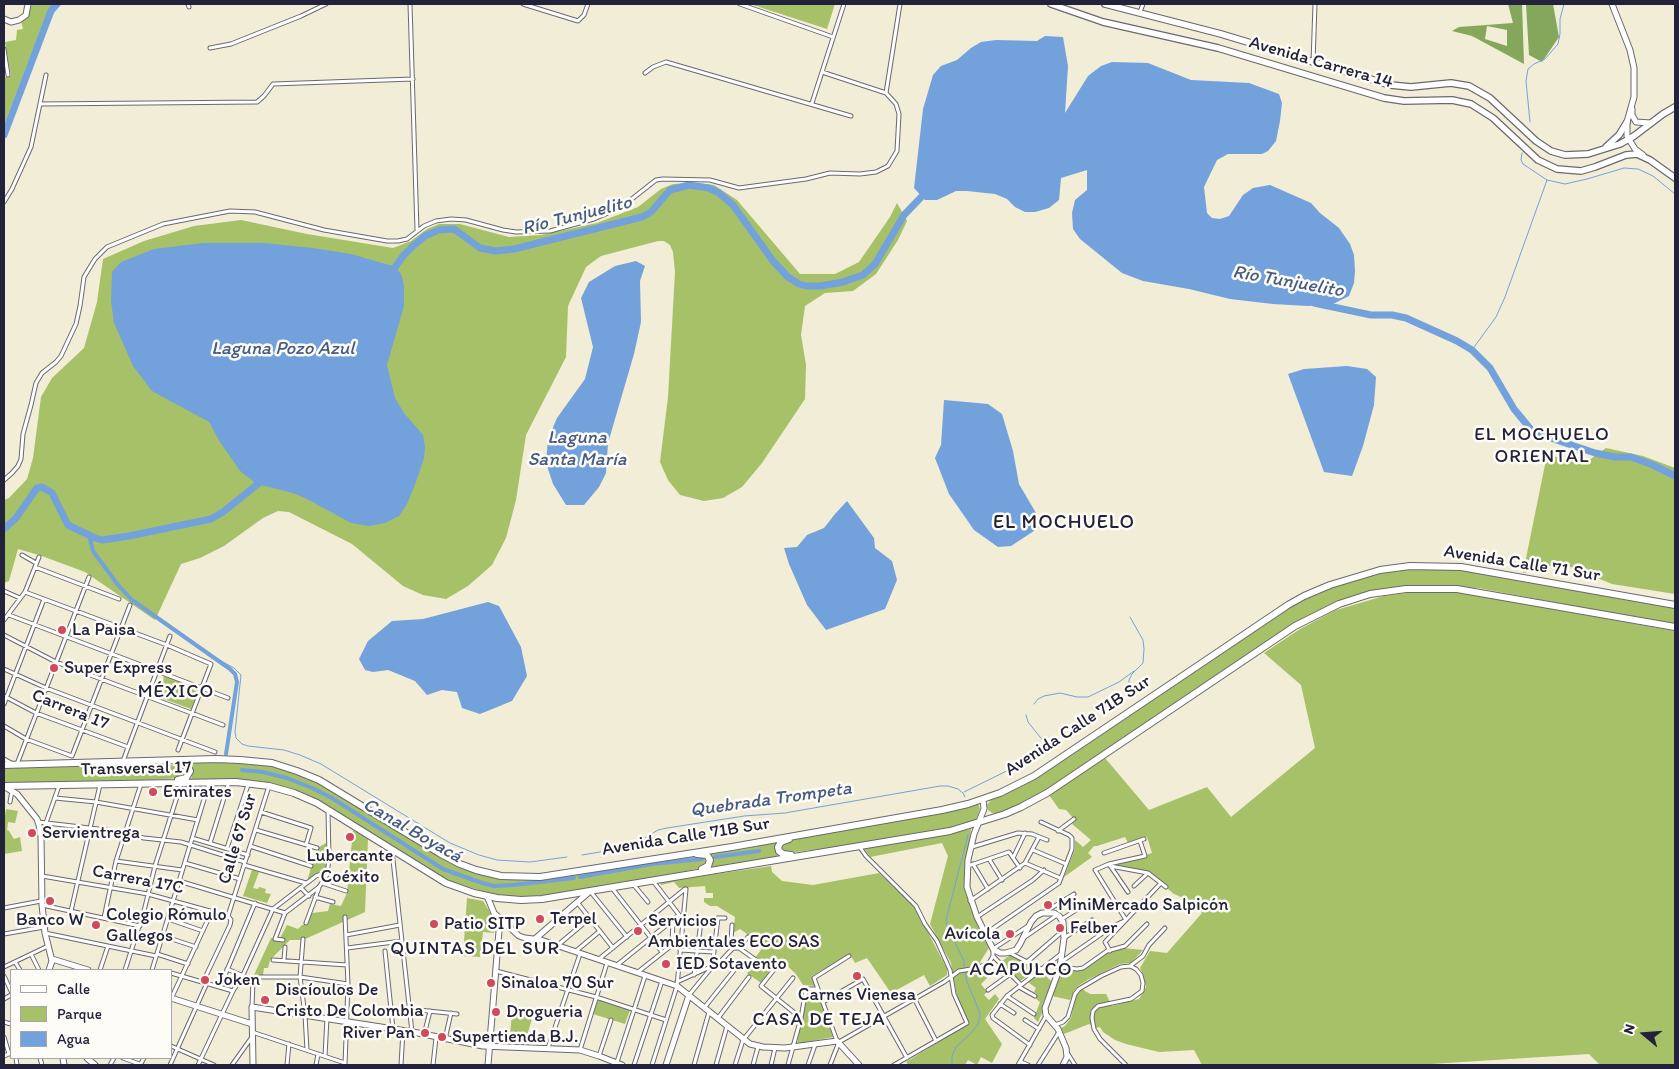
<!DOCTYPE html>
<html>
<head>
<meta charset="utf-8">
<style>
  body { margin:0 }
  #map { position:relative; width:1679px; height:1069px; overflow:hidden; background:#f1edd6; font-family:Itim,sans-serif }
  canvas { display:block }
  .frame { position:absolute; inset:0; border:5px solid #22223b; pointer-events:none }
  .legend { position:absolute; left:10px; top:969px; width:162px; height:90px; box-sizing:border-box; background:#fdfcf7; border:1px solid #a5a5ac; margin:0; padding:6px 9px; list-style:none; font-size:15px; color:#22223b }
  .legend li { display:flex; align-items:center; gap:10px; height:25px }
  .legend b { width:25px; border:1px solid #a5a5ac }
  .north { position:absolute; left:1619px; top:1009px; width:50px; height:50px; -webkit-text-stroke:4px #fdfcf7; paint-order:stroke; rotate:288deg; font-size:14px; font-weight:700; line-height:20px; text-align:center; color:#22223b }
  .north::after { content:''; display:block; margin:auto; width:18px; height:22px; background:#22223b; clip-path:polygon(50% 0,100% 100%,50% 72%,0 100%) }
</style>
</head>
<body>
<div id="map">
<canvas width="1679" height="1069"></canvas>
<div class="frame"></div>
<ul class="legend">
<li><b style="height:6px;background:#fff"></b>Calle</li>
<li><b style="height:14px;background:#a6c167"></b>Parque</li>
<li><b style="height:14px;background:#73a1dc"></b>Agua</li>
</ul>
<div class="north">N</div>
</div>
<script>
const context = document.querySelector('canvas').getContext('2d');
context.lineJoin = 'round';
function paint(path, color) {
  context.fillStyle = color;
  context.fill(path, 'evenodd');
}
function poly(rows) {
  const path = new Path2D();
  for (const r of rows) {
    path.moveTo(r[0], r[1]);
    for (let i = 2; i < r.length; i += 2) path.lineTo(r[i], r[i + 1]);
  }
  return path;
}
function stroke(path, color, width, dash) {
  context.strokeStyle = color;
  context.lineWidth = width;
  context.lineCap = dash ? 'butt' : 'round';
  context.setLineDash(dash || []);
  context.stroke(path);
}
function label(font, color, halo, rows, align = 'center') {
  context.font = font + ' Itim,sans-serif';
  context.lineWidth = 5;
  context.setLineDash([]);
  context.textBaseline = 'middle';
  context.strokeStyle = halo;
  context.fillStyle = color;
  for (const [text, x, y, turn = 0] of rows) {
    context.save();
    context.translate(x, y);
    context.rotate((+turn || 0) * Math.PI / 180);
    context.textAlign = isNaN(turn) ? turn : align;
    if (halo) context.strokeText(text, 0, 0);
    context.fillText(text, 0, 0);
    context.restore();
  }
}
paint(poly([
  [33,4,53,4,45,18,4,125,4,77,11,76,5,42,16,40,17,30,23,29,21,21,28,14,30,7],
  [750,4,835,4,827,29],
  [692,183,714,185,737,200,800,274,835,274,859,262,890,217,897,203,907,221,898,240,876,274,853,291,825,293,805,306,801,335,806,365,805,399,762,463,742,487,723,498,704,501,680,495,668,480,660,462,668,397,675,272,673,252,670,245,664,241,658,241,601,256,586,267,568,306,566,357,526,435,516,500,506,538,492,565,468,586,446,599,423,595,403,586,352,544,289,512,278,511,263,518,224,546,200,558,181,564,155,620,85,572,42,556,18,549,9,581,4,583,4,500,9,498,27,479,33,458,41,397,52,378,84,348,97,302,103,259,144,241,194,226,241,220,307,234,393,248,411,241,427,229,439,224,460,224,509,237,541,235,597,223,638,207,661,189,673,184],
  [1606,448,1643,456,1675,468,1675,594,1612,584,1561,563,1523,573,1547,455,1585,463],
  [1416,569,1452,569,1474,571,1675,607,1675,625,1478,588,1419,585,1383,589,1348,598,1329,605,1305,617,1048,789,1015,807,998,814,992,813,988,810,987,805,991,800,1050,769,1284,610,1315,593,1368,575],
  [1433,592,1462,593,1675,631,1675,1065,1600,1065,1589,1054,1415,1065,1202,1065,1194,1050,1159,1052,1126,1044,1115,1040,1103,1032,1100,1027,1096,1028,1089,1024,1064,1034,1061,1028,1065,1026,1071,1018,1075,998,1079,990,1082,989,1090,994,1106,994,1112,1006,1139,999,1146,987,1143,974,1140,968,1150,951,1167,953,1202,913,1192,902,1174,894,1148,872,1114,867,1114,865,1152,853,1147,837,1128,843,1125,837,1097,846,1094,846,1088,853,1092,857,1064,877,1075,849,1075,840,1083,847,1091,840,1072,824,1075,820,1074,819,1066,810,1059,809,1049,795,1105,758,1149,810,1207,787,1231,817,1315,748,1301,685,1264,653,1300,629,1336,610,1384,596,1407,593],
  [164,675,199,688,191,709,161,698],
  [188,762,241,762,261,764,283,769,314,780,452,863,520,879,665,859,679,859,702,856,708,858,705,867,678,873,548,895,517,897,488,893,444,879,286,788,264,782,242,780,191,780,193,770],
  [154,763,185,767,187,771,185,775,181,778,118,782,4,783,4,767],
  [978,803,980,809,975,822,963,825,835,847,788,853,781,849,782,844,787,841],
  [6,809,18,811,15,823,8,822,7,830,9,831,14,839,20,837,22,851,4,854,4,821],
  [971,829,969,846,965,863,964,887,977,924,989,948,980,962,983,972,988,977,981,984,987,992,984,995,989,1000,995,994,999,999,985,1019,1002,1044,992,1063,981,1057,977,1065,968,1060,965,1065,909,1065,906,1062,968,1024,957,996,951,963,930,924,948,856,942,843,870,857,864,848],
  [353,830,368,839,365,912,303,940,290,940,270,960,268,968,264,968,263,975,254,975,271,938,280,938,287,925,298,929,302,925,306,925,312,913,328,911,330,904,341,906,347,893],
  [777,841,775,851,781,857,711,868,713,859,709,853,745,849],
  [326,843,327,858,325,872,316,874,307,881,317,848],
  [771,866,772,872,782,881,813,885,879,873,912,903,917,911,947,969,947,975,930,986,924,975,891,993,867,958,855,963,850,954,812,976,816,986,803,985,796,974,780,959,761,983,747,973,753,966,754,959,764,946,740,929,733,933,735,917,717,906,710,906,704,902,704,898,713,898,713,893,706,893,705,886,679,888,674,882,661,885,660,882],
  [252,870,259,872,253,888,258,889,259,887,266,889,265,893,271,894,267,903,243,896],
  [467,898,483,901,495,920,494,933,483,932,480,957,463,956],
  [1123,948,1143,950,1131,963,1120,964,1089,979,1078,986,1074,991,1070,1000,1052,996,1061,969,1081,970,1107,953],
  [1010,955,1037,970,1020,981,1002,961],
  [1042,972,1052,982,1042,1005,1042,1013,1038,1022,1034,1018,1040,1002,1035,998,1037,994,1034,992,1036,988,1028,982],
  [807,990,818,992,833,1037,797,1044],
  [598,1000,630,1010,625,1024,593,1014],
  [512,1013,532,1018,527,1036,510,1035]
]), '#a6c167');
paint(poly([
  [1508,4,1522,4,1524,64,1472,36,1452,31,1459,27,1513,23],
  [1487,26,1507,30,1507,46,1485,39],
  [1526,4,1553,4,1559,37,1542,62,1529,55]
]), '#84a75c');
paint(poly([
  [1045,36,1063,37,1068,66,1065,113,1088,76,1101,66,1112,62,1148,63,1191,80,1249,83,1279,94,1282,103,1280,121,1276,141,1268,151,1262,154,1228,154,1217,160,1204,187,1207,213,1212,218,1220,219,1229,216,1243,195,1253,188,1270,185,1311,203,1320,213,1339,228,1350,244,1354,255,1355,271,1354,283,1349,296,1333,304,1308,306,1273,304,1230,299,1189,289,1143,281,1122,273,1080,239,1073,229,1072,213,1075,200,1087,190,1087,170,1061,178,1059,200,1049,208,1035,212,1025,212,1015,207,1007,199,995,194,967,191,956,191,937,200,925,200,914,188,923,109,933,75,941,66,957,60,971,48,981,42,996,40,1037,41],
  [203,243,264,243,313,248,351,254,382,263,394,266,401,274,404,285,404,306,387,365,395,398,404,413,423,435,425,447,424,458,416,482,407,504,399,516,385,523,369,526,351,523,307,499,293,493,257,484,241,472,220,442,209,422,152,391,133,366,114,323,111,301,112,272,121,262,154,249],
  [636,261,645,266,640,281,641,322,634,354,608,443,606,473,599,487,584,505,566,505,553,484,546,463,548,439,557,418,585,379,593,347,581,298,589,282,615,266],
  [1347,366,1367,369,1376,377,1374,405,1363,446,1352,476,1324,472,1288,374,1304,369],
  [944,400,988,404,1002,414,1013,451,1019,484,1043,525,1011,546,998,547,974,530,949,494,935,458,941,445],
  [847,501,874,538,875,548,892,561,897,580,885,609,826,630,807,605,789,564,784,548,797,547,807,535,824,528,835,514],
  [488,602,499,606,521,647,527,676,512,701,480,714,462,708,457,692,442,690,427,695,415,681,388,670,373,672,365,670,359,659,368,641,392,621,423,619]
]), '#73a1dc');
stroke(poly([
  [1530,122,1526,81,1528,69,1534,64,1545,59,1558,44,1560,34,1560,19,1564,4],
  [1547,180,1565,184,1587,179,1624,168,1638,169,1653,176,1675,194],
  [1472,350,1496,317,1505,297,1547,180,1523,164,1521,160,1522,153],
  [1130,617,1143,640,1144,649,1143,663,1132,674,1129,680,1129,690,1132,698],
  [208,654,234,668,241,675,235,732,236,738,242,744,248,746,284,750,300,755,321,764,450,843,479,855,497,860,530,862,567,857],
  [1034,704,1038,699,1044,696,1060,693,1077,697,1088,697,1119,682,1134,671],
  [964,792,1035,757,1042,752,1044,742,1028,722,1026,715],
  [582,855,630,847,658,830,667,828,744,816,785,813,940,786,948,786,958,789,963,793,965,797],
  [964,966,964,961,947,926,946,920,968,835],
  [952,1065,952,1056,956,1047,972,1032,978,1024,980,1018,980,1013,967,982,965,971]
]), '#73a1dc', 1);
stroke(poly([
  [89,535,93,551,118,585,132,600,230,669,235,674,237,682,226,754],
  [242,770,263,772,287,778,312,788,332,798,443,869,482,883,494,886,513,885,574,878],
  [715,857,759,851],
  [580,877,652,864,702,859]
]), '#73a1dc', 4);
stroke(poly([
  [4,135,46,24,51,11,57,4],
  [391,273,403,256,414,245,425,236,439,230,454,229,480,248,496,251,514,249,642,217,651,212,670,190,689,185,709,188,719,193,733,205,773,261,788,277,799,284,806,286,820,286,843,282,863,275,875,264,904,215,928,190],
  [1314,303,1371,315,1392,315,1406,318,1457,341,1472,350,1490,368,1514,409,1533,432,1595,453,1615,457,1631,457,1653,465,1675,476],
  [4,529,16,518,37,488,42,487,52,493,68,525,95,538,102,540,129,536,211,519,223,512,264,479]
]), '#73a1dc', 7);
const street = poly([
  [188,4,189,7],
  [410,4,417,230],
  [523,4,578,21,584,15,588,4],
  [740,4,833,37],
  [1140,12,1143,4],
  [210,48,231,44,301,16,326,4],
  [4,49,8,75],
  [1313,63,1315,4],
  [822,72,886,93],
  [645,73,653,67,666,62,851,116],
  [812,103,844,4],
  [40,104,257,102,264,96,273,84,413,79],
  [4,202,12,189,31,147,46,75],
  [4,480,12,473,18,466,21,459,23,434,31,405,36,383,42,373,56,362,61,356,76,324,80,306,84,277,95,259,107,247,163,224,230,211,255,212,324,230,387,241,398,241,407,239,424,226,436,221,451,219,466,220,503,230,516,232,550,231,594,219,610,212,628,202,656,180,663,179,710,180,739,188,806,179,830,173,860,174,876,172,888,166,897,151,899,114,896,104,886,93,900,4],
  [22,555,36,563],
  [35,567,119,599],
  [4,591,20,598],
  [25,592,167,645,211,664,178,750],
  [9,615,228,698],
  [4,620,25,592,39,557],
  [4,635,56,662,223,725],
  [4,669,46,688,215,752],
  [4,696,36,713,128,747],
  [4,704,44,599],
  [4,726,26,739,72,756,130,605],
  [4,759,11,763],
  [123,761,170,636],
  [17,764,89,577],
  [55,798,96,802,198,820],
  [10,802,12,791],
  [261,812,311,828,306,845],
  [38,822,107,830,144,838,181,842,245,862],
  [256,830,317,848],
  [1058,831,1074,819],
  [42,834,59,786],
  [192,838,248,855],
  [210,843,229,782],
  [250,846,311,866],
  [859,846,866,856,916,906,925,924,937,941,950,970,954,994,967,1023,894,1065],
  [972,847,1018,833,1032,834,1047,840],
  [227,848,248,785],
  [1033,850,1066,864],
  [392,851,412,1032],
  [1104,853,1144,839],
  [1013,858,1025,833],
  [989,859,1002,880],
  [116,861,182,870],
  [185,863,240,879],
  [1025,863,1060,878],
  [973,864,988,889],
  [244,865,306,883],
  [968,866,1009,852,1020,868],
  [1110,866,1148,873,1166,887],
  [1111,867,1128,892],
  [42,876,148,894,228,916],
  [179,881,285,913],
  [653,881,683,920,701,922,718,918,725,918],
  [322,883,346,891],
  [633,884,648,902],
  [1134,886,1148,873],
  [301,888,309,896],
  [612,888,662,952],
  [590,891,627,937],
  [315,897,333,902],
  [970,901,1025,863,1039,837],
  [577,902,613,948],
  [42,905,140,926],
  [4,908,41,901],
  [71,911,100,785],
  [1045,912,1074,894],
  [285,913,319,887,327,875,329,859,328,810],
  [345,917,348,984,345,1065],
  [977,917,1033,880,1044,870],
  [104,918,116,861,141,784],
  [168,919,203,931],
  [1062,919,1084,905],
  [306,923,319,888],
  [732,925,731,941,733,948],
  [45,933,156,956],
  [4,934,44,927],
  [985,934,1059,883,1072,849,1072,838,1069,835,1041,822],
  [346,935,400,925],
  [163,936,196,947],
  [1025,937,1057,915],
  [1064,938,1092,920],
  [303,939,300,977,305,1015,307,1050],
  [283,940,275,939,285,913],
  [715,940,731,941],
  [558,945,590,918],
  [347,948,402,941],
  [733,948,739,948,756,960],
  [739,948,748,937],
  [680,950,714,952],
  [385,951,393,1029],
  [576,951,600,931],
  [1110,951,1105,942,1161,883],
  [1010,953,1043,970],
  [31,954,39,970],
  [157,954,188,964],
  [993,956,1021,985],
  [599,959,685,889],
  [273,960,347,965],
  [284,960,285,947],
  [15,962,20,970],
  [780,962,761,986,801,1018],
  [1061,962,1110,928,1126,920,1095,870,1109,864,1145,856,1140,841],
  [617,965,679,915],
  [4,967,48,946],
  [1061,967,1077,969,1083,968,1107,951,1125,946,1147,924],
  [227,969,253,980,260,977,300,977,348,984],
  [100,970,108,946],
  [125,970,144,911,155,866,181,784],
  [152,970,209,783],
  [496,971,596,997,666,1020],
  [638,972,672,945,673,920],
  [171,973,233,991],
  [694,975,701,922],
  [4,976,11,991],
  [203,982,230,925,231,920,228,916,269,786],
  [677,982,719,963,733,948],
  [220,987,255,903],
  [1019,987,1035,996],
  [988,990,1027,962,1064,930],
  [689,995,712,967,718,918],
  [1007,996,1034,1014],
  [914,998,936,1041],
  [4,999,11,995],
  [171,999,212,911],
  [823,1002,863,979,907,1058],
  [1000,1004,1014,1013],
  [252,1007,253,980],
  [704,1008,736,968],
  [419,1010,457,1014],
  [718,1018,749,977],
  [1025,1020,1039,1029],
  [4,1022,11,1024],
  [1055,1025,1063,1022,1068,1017,1075,994,1079,989,1101,976,1121,967,1130,966,1134,963,1143,956,1149,945,1165,928],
  [252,1032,345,1063],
  [424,1035,430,1011],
  [4,1037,9,1054],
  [445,1039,451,1013],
  [837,1041,814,978,849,956],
  [1030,1045,993,1018,992,1015,1007,996,1061,954],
  [171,1046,214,1065],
  [548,1048,580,954],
  [580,1050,607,963],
  [1068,1054,1075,1065],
  [4,1056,11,1053],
  [325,1056,327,1018],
  [599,1056,611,1020],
  [16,1058,17,1065],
  [40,1058,42,1065],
  [123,1058,142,1065],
  [617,1062,645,976],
  [1021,1062,1028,1065],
  [110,1065,114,1058],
  [140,1065,144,1058],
  [170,1065,207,983],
  [198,1065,233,991,243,975,273,909,316,876,321,874,327,875],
  [232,1065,252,1037],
  [287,1065,289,1044],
  [316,1065,318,1054],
  [401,1065,403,1031],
  [433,1065,436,1038],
  [634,1065,662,981],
  [652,1065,677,986,686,889],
  [694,1065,709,1012],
  [716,1065,727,1026],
  [735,1065,743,1040,793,978],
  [753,1065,758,1047],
  [771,1065,775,1048],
  [788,1065,801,1018,806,989,818,989],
  [808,1065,815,1045],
  [830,1065,839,1042,944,982,959,971,977,968,989,963,993,956,993,949,1028,926],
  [1018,1065,1046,1016],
  [1038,1065,1059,1032],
  [1126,1065,1100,1039,1094,1029,1092,1018,1093,1011,1098,1006,1131,999,1142,991,1143,983,1141,975,1136,969,1130,966]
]);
const secondary = poly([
  [1612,4,1630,50,1634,68,1634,97,1627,122,1627,136,1635,149,1643,155],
  [4,19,11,22,19,20,26,15,28,4],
  [1632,109,1632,115,1636,122,1651,123],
  [5,787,17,794,37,819,39,825,41,836,42,905,45,933,52,961,49,970],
  [983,799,984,809,974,834,968,860,967,887,977,917,993,949,1000,953,1006,953,1016,950,1020,944,1031,922,1036,916,1042,913,1054,913,1059,916,1063,922,1064,938,1060,967,1045,1008,1046,1015,1058,1029,1066,1048,1067,1057,1063,1065],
  [487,896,494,913,519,936,525,938,541,940,677,986,750,1044,763,1047,785,1048,837,1041,859,1065],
  [535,939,589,892],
  [52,959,88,970],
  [171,998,252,1024],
  [63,1058,64,1065],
  [87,1058,95,1065],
  [253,1065,252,1007,413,1032,483,1046,580,1050,599,1056,622,1065],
  [488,1065,500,919],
  [666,1065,689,995]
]);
const primary = poly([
  [1051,4,1103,22,1218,48,1384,98,1404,101,1452,100,1471,104,1493,118,1538,160,1557,169,1581,171,1595,167,1626,155,1637,154,1650,160,1675,178],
  [1105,4,1221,34,1390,85,1411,87,1451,83,1469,86,1490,98,1536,141,1551,151,1565,155,1588,154,1620,144,1634,136,1663,114,1675,107],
  [1606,147,1619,135,1627,122]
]);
const highway = poly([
  [178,763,187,765,190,771,186,778,178,780],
  [4,765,216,759,240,760,272,763,297,771,319,780,441,854,460,864,476,870,501,876,540,877,732,847,942,810,968,804,1000,793,1034,776,1288,605,1304,596,1330,585,1380,570,1410,566,1461,567,1675,605],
  [4,786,236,782,269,786,294,793,317,803,446,883,474,893,497,898,521,900,542,899,950,831,1005,814,1021,807,1047,793,1295,626,1339,604,1370,594,1406,589,1457,589,1675,627],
  [789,839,781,842,778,847,779,851,783,854,791,855],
  [697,854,707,855,710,860,708,866,702,869]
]);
stroke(street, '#6a6971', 5);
stroke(secondary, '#6a6971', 7);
stroke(primary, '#6a6971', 8);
stroke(highway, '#6a6971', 8);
stroke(street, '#fff', 3);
stroke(secondary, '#fff', 5);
stroke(primary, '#fff', 5.5);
stroke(highway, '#fff', 6);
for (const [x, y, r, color] of [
  [62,630,5,"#d1495b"],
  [54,668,5,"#d1495b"],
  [153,792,5,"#d1495b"],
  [32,833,5,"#d1495b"],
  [350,837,5,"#d1495b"],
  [50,901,5,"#d1495b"],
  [1048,905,5,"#d1495b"],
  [540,919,5,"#d1495b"],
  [434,924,5,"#d1495b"],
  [96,925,5,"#d1495b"],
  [1060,928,5,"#d1495b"],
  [638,931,5,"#d1495b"],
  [1010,934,5,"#d1495b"],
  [666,964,5,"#d1495b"],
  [857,976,5,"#d1495b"],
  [205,980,5,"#d1495b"],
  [491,983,5,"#d1495b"],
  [265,1000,5,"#d1495b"],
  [496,1012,5,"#d1495b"],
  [425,1033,5,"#d1495b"],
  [442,1037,5,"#d1495b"]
]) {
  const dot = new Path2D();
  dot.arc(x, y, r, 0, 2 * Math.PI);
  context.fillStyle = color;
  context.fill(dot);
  stroke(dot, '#fdfcf7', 2);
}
label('18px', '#22223b', '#fdfcf7', [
  ["Avenida Carrera 14",1321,63,16],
  ["Avenida Calle 71 Sur",1522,564,9],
  ["Carrera 17",70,710,22],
  ["Avenida Calle 71B Sur",1078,726,-33],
  ["Transversal 17",136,769,-1],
  ["Avenida Calle 71B Sur",686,837,-9],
  ["Calle 67 Sur",238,839,-73],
  ["Carrera 17C",138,880,11]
]);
label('18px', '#22223b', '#fdfcf7', [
  ["La Paisa",72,630],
  ["Super Express",64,668],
  ["Emirates",163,792],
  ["Servientrega",42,833],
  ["Lubercante",350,856,"center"],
  ["Coéxito",350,877,"center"],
  ["MiniMercado Salpicón",1058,905],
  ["Colegio Rómulo",106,915],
  ["Gallegos",106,936],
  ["Terpel",550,919],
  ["Banco W",50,920,"center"],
  ["Servicios",648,921],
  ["Ambientales ECO SAS",648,942],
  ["Patio SITP",444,924],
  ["Felber",1070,928],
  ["Avícola",1000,934,"right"],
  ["IED Sotavento",676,964],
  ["Joken",215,980],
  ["Sinaloa 70 Sur",501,983],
  ["Discíoulos De",275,990],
  ["Cristo De Colombia",275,1011],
  ["Carnes Vienesa",857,995,"center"],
  ["Drogueria",506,1012],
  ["River Pan",415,1033,"right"],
  ["Supertienda B.J.",452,1037]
], 'left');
label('italic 19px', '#465b83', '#fdfcf7', [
  ["Río Tunjuelito",577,216,-14],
  ["Río Tunjuelito",1288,282,10],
  ["Laguna Pozo Azul",283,349],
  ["Laguna",577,438],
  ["Santa María",577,460],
  ["Quebrada Trompeta",771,800,-8],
  ["Canal Boyacá",412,831,30]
]);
context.letterSpacing = '1px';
label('19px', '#22223b', '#fdfcf7', [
  ["EL MOCHUELO",1542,435],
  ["ORIENTAL",1542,457],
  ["MÉXICO",176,692],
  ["QUINTAS DEL SUR",475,949],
  ["ACAPULCO",1021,970],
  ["CASA DE TEJA",819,1020]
]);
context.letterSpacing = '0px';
context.letterSpacing = '1px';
label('20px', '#22223b', '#fdfcf7', [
  ["EL MOCHUELO",1064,523]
]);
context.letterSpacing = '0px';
</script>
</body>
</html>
